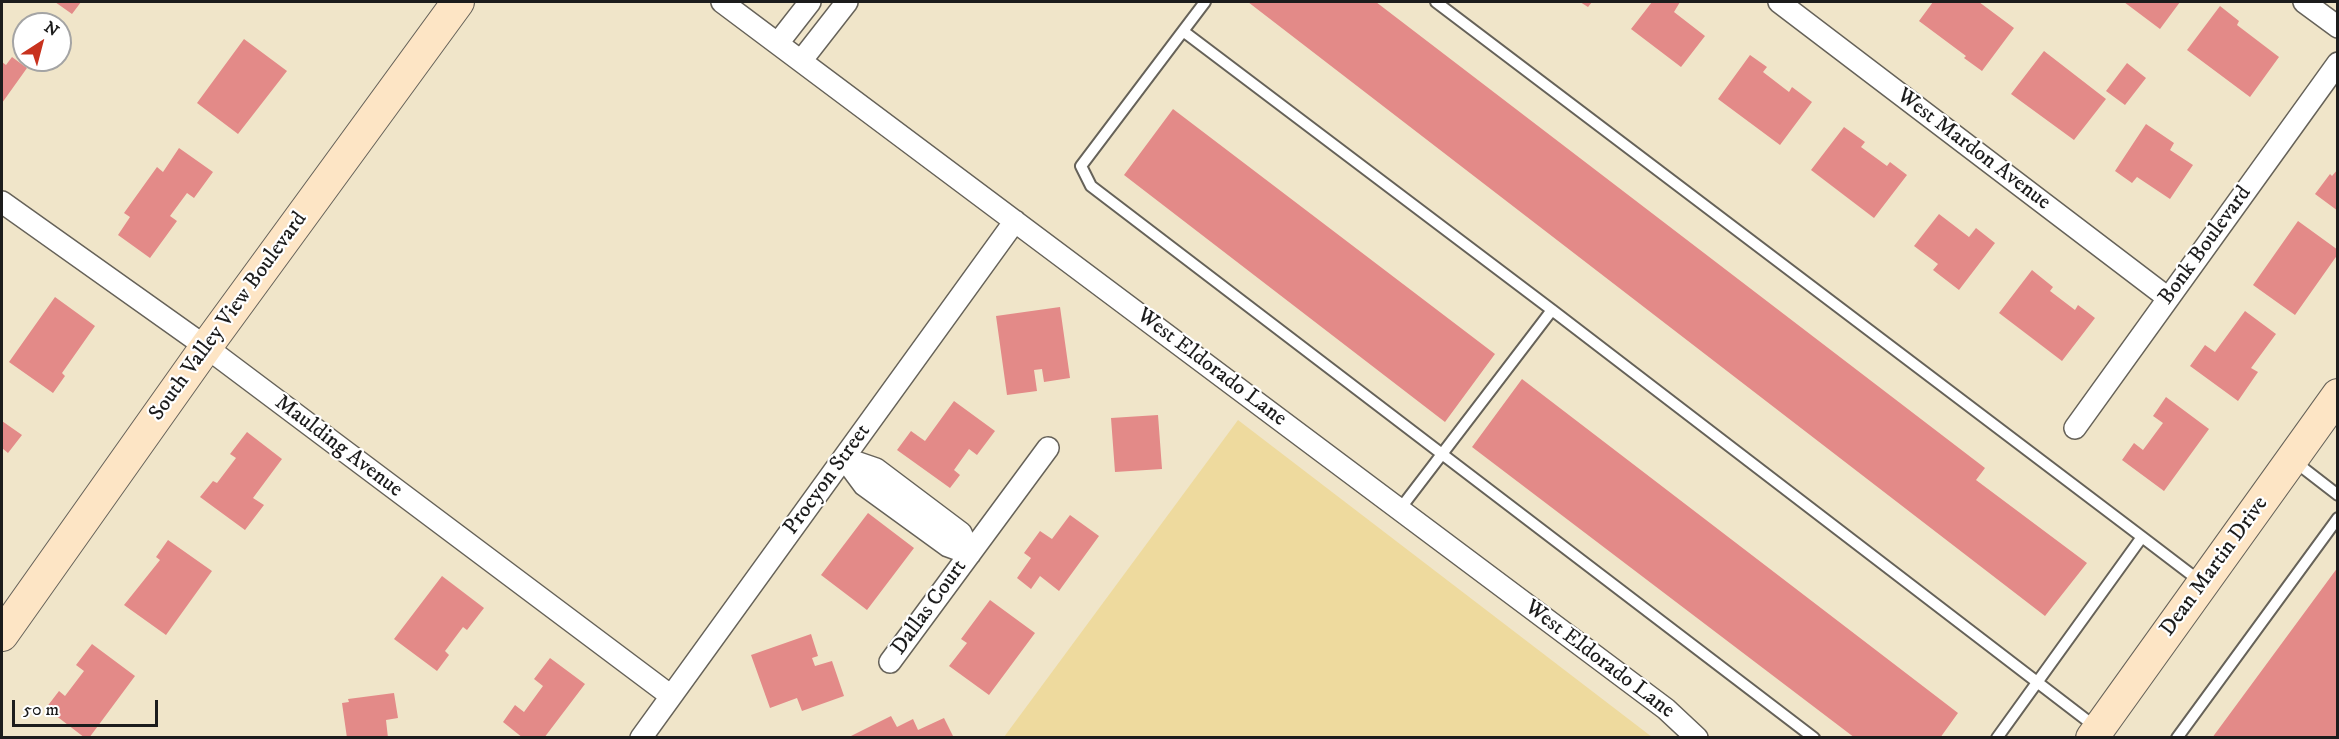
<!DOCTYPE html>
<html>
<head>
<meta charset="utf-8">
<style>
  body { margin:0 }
  #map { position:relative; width:2339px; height:739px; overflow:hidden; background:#f0e5c9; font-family:"IM FELL DW Pica",serif }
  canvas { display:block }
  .frame { position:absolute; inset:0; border:3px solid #1c1c1c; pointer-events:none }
  .north { position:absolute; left:12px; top:12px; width:60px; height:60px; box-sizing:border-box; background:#fff; border:2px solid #a4a4a4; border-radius:50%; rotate:36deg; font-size:16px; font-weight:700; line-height:24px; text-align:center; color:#1c1c1c }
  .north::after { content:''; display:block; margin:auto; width:21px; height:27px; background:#c8321e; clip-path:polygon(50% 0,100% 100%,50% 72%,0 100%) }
  .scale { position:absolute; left:12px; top:700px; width:146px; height:27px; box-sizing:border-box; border:3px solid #1c1c1c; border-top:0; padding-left:8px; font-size:18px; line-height:21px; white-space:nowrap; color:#1c1c1c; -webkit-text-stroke:4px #fff; paint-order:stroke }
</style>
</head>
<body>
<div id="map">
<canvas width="2339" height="739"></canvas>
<div class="frame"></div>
<div class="north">N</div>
<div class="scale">50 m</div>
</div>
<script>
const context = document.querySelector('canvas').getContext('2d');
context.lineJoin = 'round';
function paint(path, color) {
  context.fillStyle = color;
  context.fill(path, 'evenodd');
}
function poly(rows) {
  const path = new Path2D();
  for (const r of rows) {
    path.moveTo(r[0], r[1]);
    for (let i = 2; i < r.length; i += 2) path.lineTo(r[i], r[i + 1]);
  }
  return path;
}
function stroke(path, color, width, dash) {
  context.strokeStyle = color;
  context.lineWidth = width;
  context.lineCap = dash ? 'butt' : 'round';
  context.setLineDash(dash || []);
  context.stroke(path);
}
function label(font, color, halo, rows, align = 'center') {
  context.font = font + ' "IM FELL DW Pica",serif';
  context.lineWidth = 4.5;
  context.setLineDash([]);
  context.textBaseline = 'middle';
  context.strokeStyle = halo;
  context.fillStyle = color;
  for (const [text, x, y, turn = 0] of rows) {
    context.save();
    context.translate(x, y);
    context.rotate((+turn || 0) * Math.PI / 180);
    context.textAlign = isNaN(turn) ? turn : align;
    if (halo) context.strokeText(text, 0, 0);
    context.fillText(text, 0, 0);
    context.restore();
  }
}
paint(poly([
  [1238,420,1652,737,1004,737]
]), '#eeda9e');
paint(poly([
  [55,2,81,2,72,14],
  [1248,2,1376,2,1985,468,1976,480,2087,563,2045,616],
  [1580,2,1592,2,1588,7],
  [1652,2,1680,2,1674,12,1705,36,1681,67,1631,29],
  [1933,2,1979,2,2014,28,1982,71,1964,58,1966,56,1919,21],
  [2124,2,2180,2,2160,29],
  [2220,6,2239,21,2237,25,2279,57,2250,97,2187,50],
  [244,39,287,71,238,134,197,103],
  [2044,51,2106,99,2074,140,2011,94],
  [1750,55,1767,67,1763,72,1789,92,1792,87,1812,102,1780,145,1718,99],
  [12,57,27,68,2,103,2,62,6,65],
  [2127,63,2146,78,2125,105,2106,91],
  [1173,109,1495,354,1445,422,1124,175],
  [2146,124,2174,143,2170,150,2193,165,2170,199,2137,177,2132,183,2115,171],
  [1844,127,1865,142,1861,147,1887,166,1890,162,1907,175,1874,218,1811,170],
  [179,148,213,172,194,198,187,193,170,216,177,221,150,258,118,235,130,217,124,213,157,167,163,172],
  [2338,169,2338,211,2315,194,2330,174,2332,176],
  [1939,214,1969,237,1976,228,1995,243,1959,290,1933,270,1938,264,1914,246],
  [2298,221,2338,250,2338,254,2295,315,2253,285],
  [2032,270,2053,287,2050,291,2075,310,2078,305,2095,318,2062,361,1999,313],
  [55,297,95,326,62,373,65,376,53,393,9,362],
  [1060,307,1070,378,1044,382,1042,369,1034,370,1037,391,1007,395,996,316],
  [2245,311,2276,334,2251,368,2258,372,2238,401,2190,366,2205,345,2215,352],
  [1522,379,1958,713,1940,738,1855,738,1472,447],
  [2166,397,2209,429,2164,491,2122,460,2134,443,2143,450,2163,423,2153,416],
  [954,401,995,431,977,455,969,449,954,470,960,475,950,488,897,450,911,431,925,441],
  [1158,415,1162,469,1115,472,1111,418],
  [2,421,22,435,8,453,2,448],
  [247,432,282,459,253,498,264,505,245,530,200,497,213,481,217,483,236,458,230,454],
  [868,513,914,548,867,610,821,575],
  [1070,515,1099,536,1059,591,1040,576,1031,589,1017,578,1031,558,1024,553,1040,531,1052,539],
  [168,540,212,571,166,635,124,605,160,560,156,557],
  [2338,567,2338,738,2212,738],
  [442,576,484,608,467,630,463,627,445,651,449,655,437,671,394,639],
  [990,600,1035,633,989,695,949,666,967,643,961,639],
  [811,634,818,656,812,658,815,666,832,661,844,696,802,711,797,698,770,708,751,655],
  [92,644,135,676,89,738,85,738,46,708,59,691,65,696,84,671,76,665],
  [550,658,585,684,544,738,523,738,503,722,515,705,524,712,543,686,534,679],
  [394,693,398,718,386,720,388,738,347,738,342,703,349,702,348,699],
  [891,716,897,727,913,719,918,730,944,718,953,736,847,738]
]), '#e38a88');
const lane = poly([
  [1436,2,2142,537,1997,738],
  [1183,31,1205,2],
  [1552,310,2097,728],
  [2294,461,2338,495],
  [1400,509,1442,454,1552,310,1183,31,1081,166,1091,186,1442,454,1814,738],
  [2142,537,2201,582],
  [2177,738,2338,518]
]);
const street = poly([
  [722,2,1666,709,1697,738],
  [1779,2,2168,298],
  [2304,2,2338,27],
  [778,43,810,2],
  [801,61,847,2],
  [2,202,206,347,671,696],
  [2075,428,2338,63],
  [844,458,876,469,961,533,970,554],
  [844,458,864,485,948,546,970,554],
  [890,662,1048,448],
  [641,738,1015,221]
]);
const secondary = poly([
  [2,635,206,347,458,2],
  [2092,738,2338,395]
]);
stroke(lane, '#666259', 14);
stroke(street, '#666259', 24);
stroke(secondary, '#666259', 34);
stroke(lane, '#fff', 10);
stroke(street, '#fff', 21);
stroke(secondary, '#fde5c5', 32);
label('22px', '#1c1c1c', '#fff', [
  ["West Mardon Avenue",1973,150,37],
  ["Bonk Boulevard",2206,246,-54],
  ["South Valley View Boulevard",229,317,-54],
  ["West Eldorado Lane",1211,368,37],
  ["Maulding Avenue",338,447,37],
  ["Procyon Street",828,480,-54],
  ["Dean Martin Drive",2215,567,-54],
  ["Dallas Court",930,608,-54],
  ["West Eldorado Lane",1599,660,37]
]);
</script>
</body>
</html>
